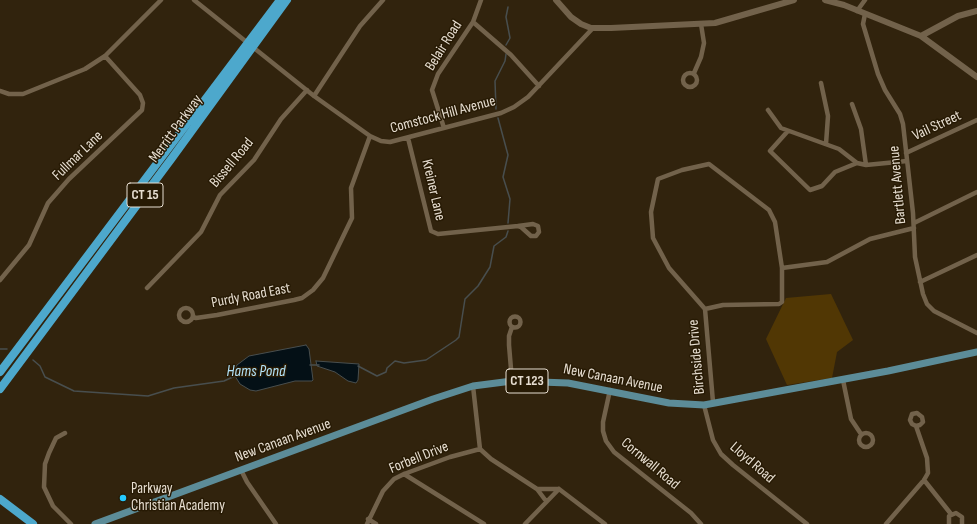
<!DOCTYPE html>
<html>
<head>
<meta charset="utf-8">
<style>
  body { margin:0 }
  canvas { display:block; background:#31230d }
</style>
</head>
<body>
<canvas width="977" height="524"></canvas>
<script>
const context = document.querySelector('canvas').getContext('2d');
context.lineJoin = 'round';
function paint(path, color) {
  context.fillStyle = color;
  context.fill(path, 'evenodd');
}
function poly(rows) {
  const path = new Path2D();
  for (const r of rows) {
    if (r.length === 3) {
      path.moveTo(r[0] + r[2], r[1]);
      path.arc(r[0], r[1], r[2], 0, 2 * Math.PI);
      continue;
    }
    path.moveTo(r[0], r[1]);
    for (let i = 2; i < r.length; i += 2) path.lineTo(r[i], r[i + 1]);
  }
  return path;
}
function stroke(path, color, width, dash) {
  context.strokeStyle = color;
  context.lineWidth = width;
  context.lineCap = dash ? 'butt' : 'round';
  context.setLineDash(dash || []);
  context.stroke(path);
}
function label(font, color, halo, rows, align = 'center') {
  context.font = font + ' "Sofia Sans Condensed",sans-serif';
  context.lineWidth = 3;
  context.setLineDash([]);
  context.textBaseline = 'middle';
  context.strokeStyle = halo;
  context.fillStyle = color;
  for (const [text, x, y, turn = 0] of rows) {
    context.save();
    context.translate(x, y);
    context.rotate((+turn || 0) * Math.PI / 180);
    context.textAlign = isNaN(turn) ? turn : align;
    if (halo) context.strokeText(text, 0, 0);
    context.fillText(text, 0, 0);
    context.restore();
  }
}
paint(poly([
  [831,294,853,340,837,352,832,378,787,385,766,339,786,298]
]), '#513704');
const water = poly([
  [306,345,309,349,313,380,312,381,295,381,256,391,250,390,240,384,235,376,233,372,237,365,249,356,306,345],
  [316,361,359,364,358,380,356,383,348,381,335,372,317,366,316,361]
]);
paint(water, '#041016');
stroke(water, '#484e4e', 1);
stroke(poly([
  [506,45,510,38,506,17,508,7],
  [496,109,495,81,505,61,506,54],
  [498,118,508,155,503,177,510,199,508,223],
  [0,349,7,349],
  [33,360,40,366,45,377,74,391,148,396,174,388,224,381,235,376],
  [310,365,319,365],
  [358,366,377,376,386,372,387,368,395,361,404,363,426,360,456,340,459,337,465,299,478,286,490,267,494,246,506,237,508,231]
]), '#484e4e', 1.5);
stroke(poly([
  [194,0,314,96,370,136,381,141,390,142,501,113,514,107,528,97,593,28],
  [857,11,865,0],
  [865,14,863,24,878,74,885,90,900,114,903,124,913,213,915,257,923,294,927,304,934,311,977,333],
  [473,22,511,55,539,86],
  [690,80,7],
  [694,73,701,57,704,43,701,24],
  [821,83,828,116,826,144],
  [0,91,9,94,23,94,85,69,105,56,161,0],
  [314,96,360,26,383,0],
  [852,104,861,129,866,165],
  [768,110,781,128,839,149,857,163],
  [444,128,432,90,438,74,473,22,481,0],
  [787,132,770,151,810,190,822,186,835,172,857,163,866,165,907,161],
  [408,138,431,231,438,234,518,226,521,227,531,236,536,236,539,232,538,226,533,224,518,226],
  [906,153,977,120],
  [914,223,977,192],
  [782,268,827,262,870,239,914,228],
  [0,280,29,245,48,203,69,179,142,110,143,103,140,95,105,56],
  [920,282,977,255],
  [147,288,201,232,220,195,254,160,281,119,307,90],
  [186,315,7],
  [705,309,723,305,779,304,782,302,782,268,775,222,769,210,709,164,682,170,658,179,651,212,653,238,669,268,705,309,713,402],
  [515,322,5.5],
  [193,317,196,318,217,315,294,300,302,298,313,290,323,278,352,218,351,188,370,136],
  [843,380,851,419,861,434],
  [512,381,509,345,509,336,512,327],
  [473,386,480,449],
  [610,390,603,422,603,431,606,441,614,452,691,513,701,524],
  [704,405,713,440,721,454,733,465,807,524],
  [866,440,7],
  [65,433,56,438,49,453,45,464,44,487,53,506,71,524],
  [241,470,247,482,276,524],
  [404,474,484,524],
  [924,480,951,514],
  [537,489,546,501],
  [559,489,605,524],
  [368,519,376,524],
  [367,524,383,491,394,479,404,474,450,457,480,449,491,459,537,489,559,489],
  [525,524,559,489],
  [886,524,924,480,928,473,927,458,916,426,912,424,910,420,912,414,917,413,922,417,923,422,920,425,916,426],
  [949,524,949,516,956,513,962,517,962,524]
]), '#72624b', 4.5);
stroke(poly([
  [556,0,571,17,581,24,591,28,611,28,715,23,794,0],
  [825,0,844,5,921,36,977,77],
  [921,36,958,16,977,11]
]), '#72624b', 6);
stroke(poly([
  [95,524,433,399,473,386,512,381,568,383,669,403,704,405,888,371,977,352]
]), '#5c8c98', 7);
stroke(poly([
  [0,372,280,0],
  [0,389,172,158,287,0],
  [0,499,33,524]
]), '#4da8cc', 8);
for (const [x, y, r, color] of [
  [123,498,4,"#25c9fe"]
]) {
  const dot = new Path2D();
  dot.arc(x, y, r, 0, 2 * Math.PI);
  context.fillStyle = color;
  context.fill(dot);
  stroke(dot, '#271a04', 1.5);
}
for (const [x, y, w] of [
  [145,195,36],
  [527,381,42]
]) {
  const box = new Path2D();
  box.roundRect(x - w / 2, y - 12, w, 24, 3);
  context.fillStyle = '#271a04';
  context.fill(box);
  stroke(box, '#e7ded1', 1);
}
label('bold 14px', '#e7ded1', null, [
  ["CT 15",145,195],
  ["CT 123",527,381]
]);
label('15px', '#e7ded1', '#271a04', [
  ["Belair Road",444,46,-58],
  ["Comstock Hill Avenue",443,115,-15],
  ["Vail Street",937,126,-25],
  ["Merritt Parkway",176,129,-54],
  ["Fullmar Lane",78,156,-44],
  ["Bissell Road",232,163,-50],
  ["Bartlett Avenue",898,185,-95],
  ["Kreiner Lane",433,190,77],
  ["Purdy Road East",251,296,-11],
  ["Birchside Drive",697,357,-95],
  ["New Canaan Avenue",613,379,11],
  ["New Canaan Avenue",283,441,-20],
  ["Forbell Drive",419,458,-22],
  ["Lloyd Road",752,463,41],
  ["Cornwall Road",650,464,40]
]);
label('15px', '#e7ded1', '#271a04', [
  ["Parkway",131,489],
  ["Christian Academy",131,506]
], 'left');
label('italic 16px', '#b3e3f9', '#271a04', [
  ["Hams Pond",256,372]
]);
</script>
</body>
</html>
